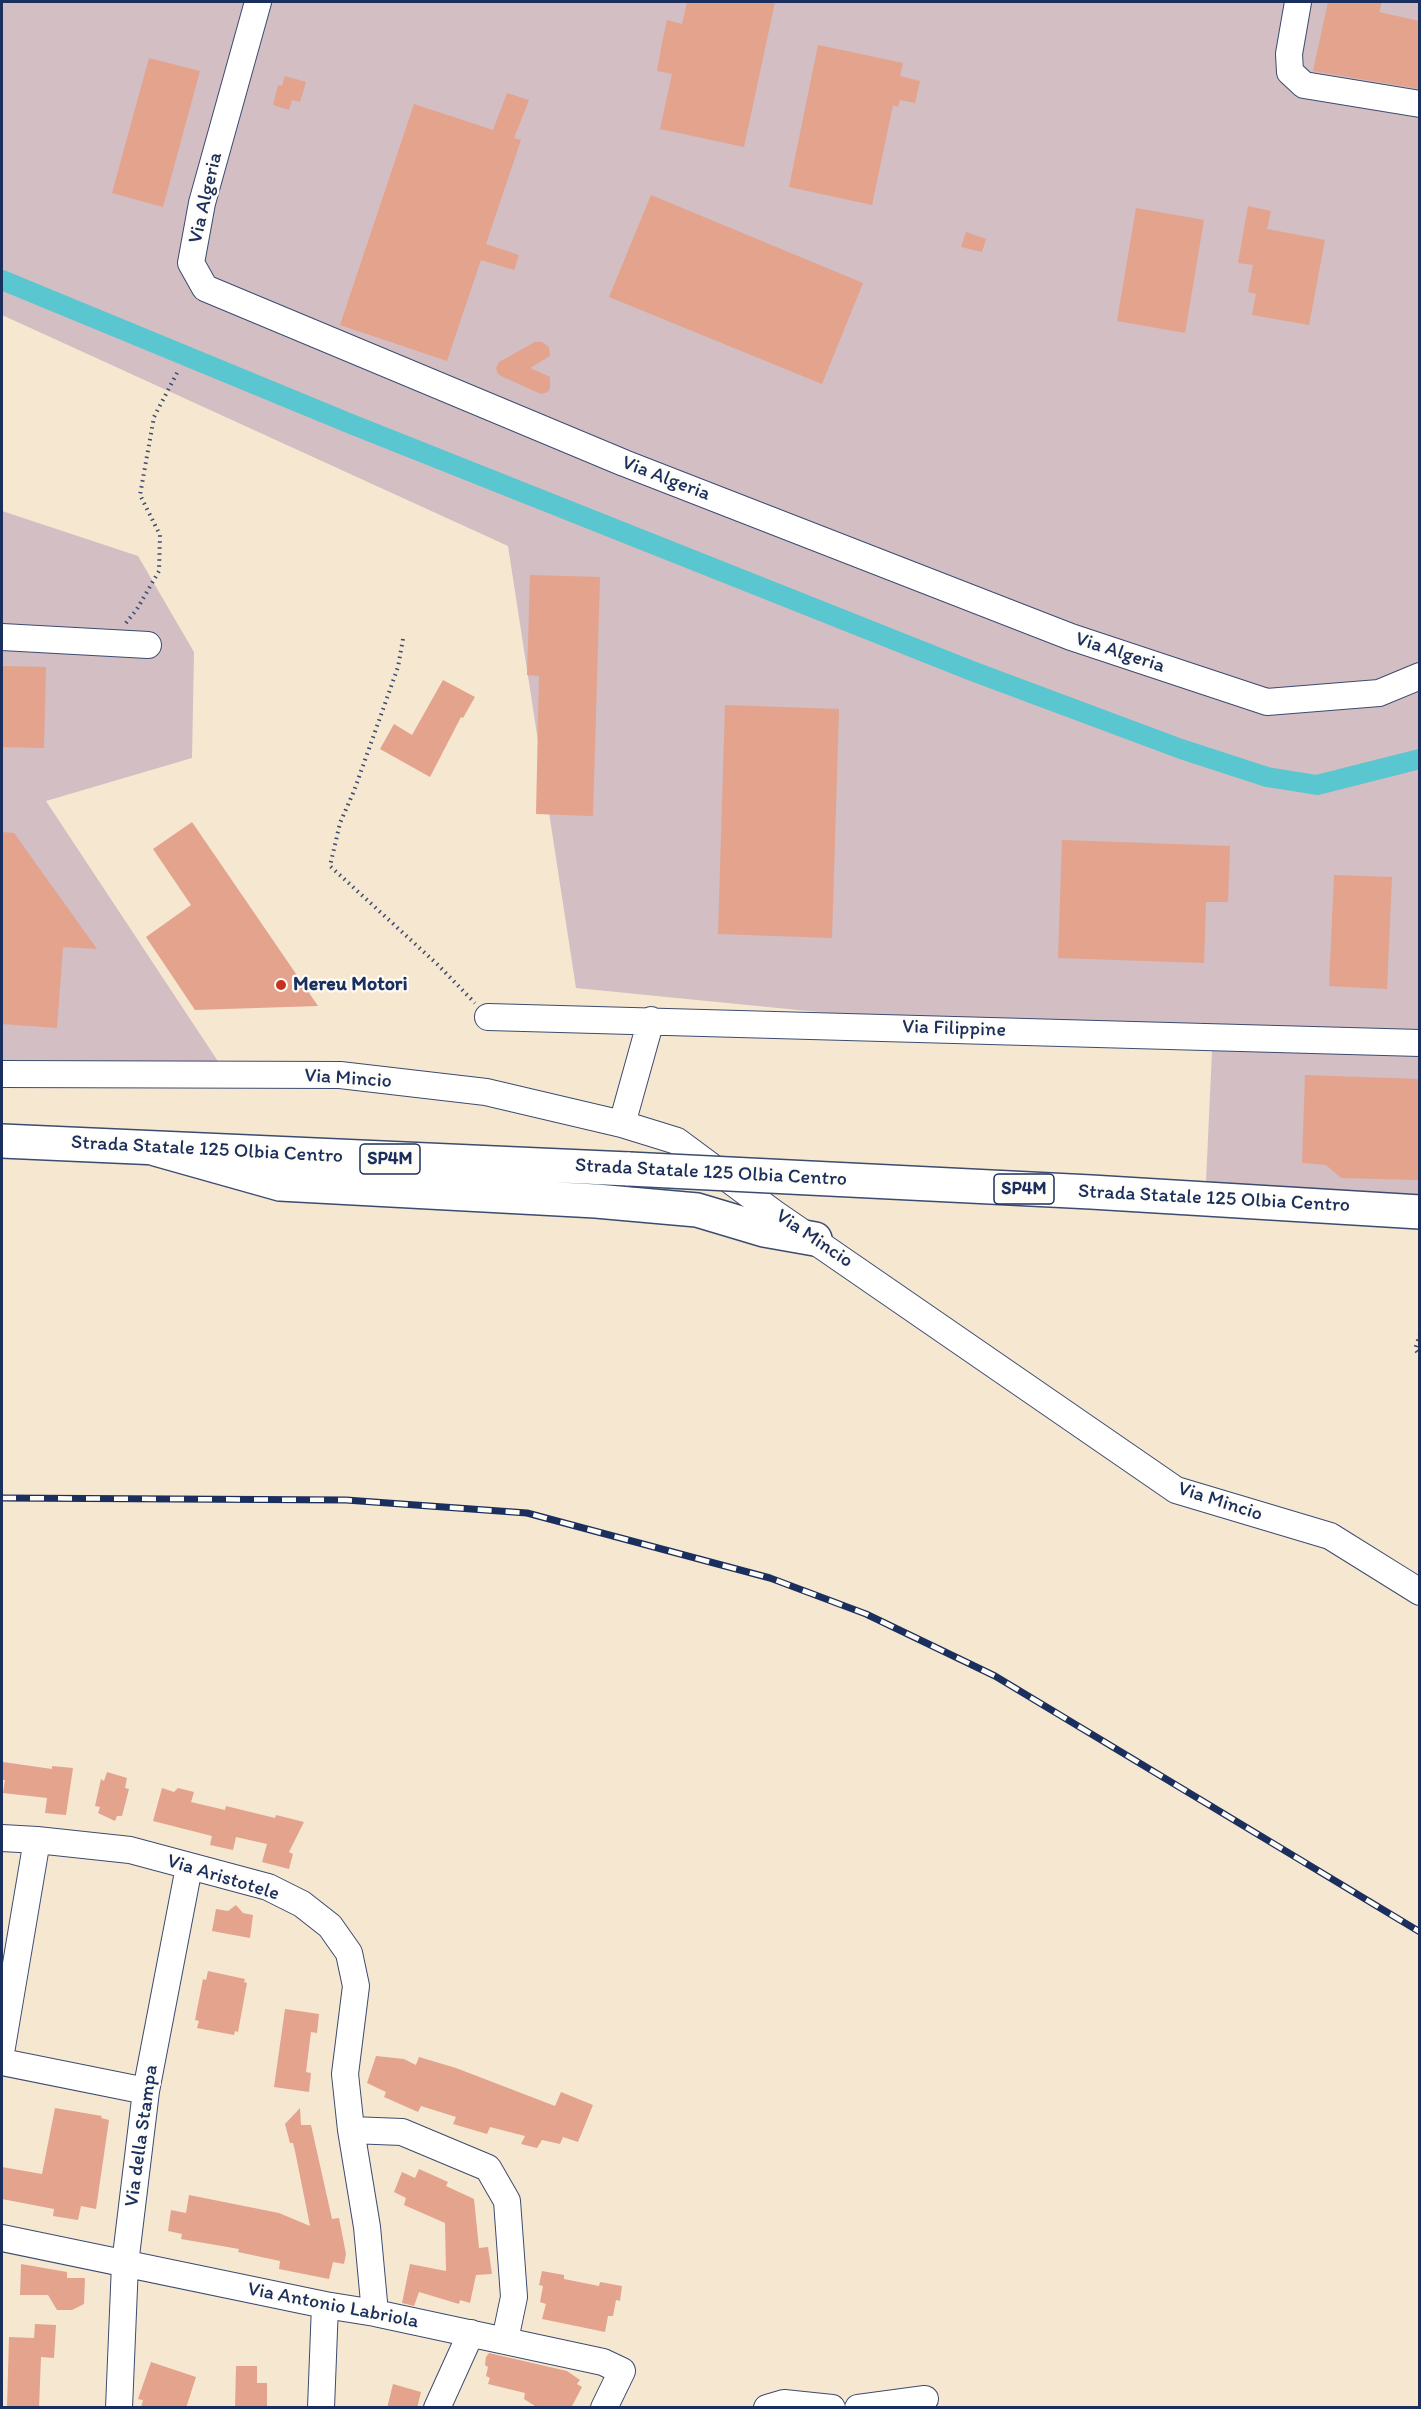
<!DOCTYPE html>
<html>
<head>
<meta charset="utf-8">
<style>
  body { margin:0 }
  #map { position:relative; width:1421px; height:2409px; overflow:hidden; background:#f6e7d1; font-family:Itim,sans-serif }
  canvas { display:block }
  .frame { position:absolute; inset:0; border:3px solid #1b2f5e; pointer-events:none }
</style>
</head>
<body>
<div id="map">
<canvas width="1421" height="2409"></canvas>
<div class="frame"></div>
</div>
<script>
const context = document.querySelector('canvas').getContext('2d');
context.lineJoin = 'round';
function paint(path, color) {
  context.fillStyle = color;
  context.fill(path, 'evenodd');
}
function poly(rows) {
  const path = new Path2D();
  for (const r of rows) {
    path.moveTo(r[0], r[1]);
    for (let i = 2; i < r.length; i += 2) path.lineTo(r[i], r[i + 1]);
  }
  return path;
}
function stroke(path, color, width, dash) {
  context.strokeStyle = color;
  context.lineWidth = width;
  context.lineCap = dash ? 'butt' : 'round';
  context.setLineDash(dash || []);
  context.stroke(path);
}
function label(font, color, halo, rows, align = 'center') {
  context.font = font + ' Itim,sans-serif';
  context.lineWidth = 4.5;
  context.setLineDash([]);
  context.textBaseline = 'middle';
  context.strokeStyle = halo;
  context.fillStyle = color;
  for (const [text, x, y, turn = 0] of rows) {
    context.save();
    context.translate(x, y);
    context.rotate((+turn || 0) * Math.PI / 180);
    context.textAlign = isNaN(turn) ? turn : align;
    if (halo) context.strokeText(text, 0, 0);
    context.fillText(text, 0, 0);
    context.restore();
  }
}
paint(poly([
  [2,2,1419,2,1419,1195,1206,1182,1212,1051,576,988,508,546,2,315],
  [2,511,138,556,194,652,192,758,46,801,231,1081,2,1066]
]), '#d2bec3');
stroke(poly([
  [2,280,351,424,972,671,1181,749,1267,777,1317,785,1420,759]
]), '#59c6d0', 20);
paint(poly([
  [687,2,775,2,744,147,660,129,672,74,657,71,662,43,667,20,682,24],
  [1328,2,1382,2,1379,12,1419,21,1419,89,1313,71],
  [818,45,903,63,900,76,920,81,915,103,900,100,898,107,893,105,872,205,789,187],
  [149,58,200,71,163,207,112,193],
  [285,76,306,82,300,102,292,100,289,110,273,105,278,85,282,86],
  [507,93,529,100,514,138,521,140,486,244,519,255,514,270,481,260,447,361,340,325,414,104,493,130],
  [651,195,863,283,822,384,609,297],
  [1248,206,1271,211,1267,229,1325,240,1309,325,1252,315,1256,294,1248,292,1253,265,1238,263],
  [1136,208,1204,220,1185,333,1117,321],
  [966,232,986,239,982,252,961,247],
  [535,342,542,342,549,347,550,356,530,368,550,377,550,388,548,392,541,394,501,376,498,374,496,368,499,362],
  [530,575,600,577,593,816,536,814,539,676,527,675],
  [2,666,46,667,44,748,2,747],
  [443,680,475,697,463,718,461,717,430,777,380,749,394,724,412,735],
  [725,705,839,709,832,938,718,934],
  [192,822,318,1006,195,1010,146,937,191,905,153,849],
  [2,832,14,833,97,949,63,947,57,1028,2,1024],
  [1062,840,1230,846,1228,902,1206,902,1204,963,1058,958],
  [1334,875,1392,877,1387,989,1329,986],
  [1305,1075,1419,1079,1419,1180,1341,1178,1326,1165,1302,1163],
  [3,1762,52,1769,52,1766,73,1768,66,1815,45,1813,47,1798,3,1793,5,1780,2,1780],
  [107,1772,127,1778,125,1788,129,1789,122,1816,117,1816,115,1821,98,1813,100,1807,95,1806,101,1779,104,1781],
  [162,1788,174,1792,178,1788,194,1792,191,1802,225,1810,226,1806,275,1818,276,1815,304,1822,289,1852,293,1854,289,1869,262,1862,267,1844,236,1837,233,1850,210,1845,212,1836,153,1821],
  [236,1905,243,1913,253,1915,250,1938,212,1931,216,1909,228,1911],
  [208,1971,245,1979,244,1982,247,1983,238,2032,235,2031,234,2035,197,2028,199,2021,195,2020,203,1979,206,1980],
  [285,2009,319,2014,317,2033,311,2032,306,2072,311,2073,309,2092,274,2087],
  [376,2056,404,2059,416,2065,419,2057,456,2068,555,2106,561,2092,593,2105,578,2142,563,2137,560,2144,542,2140,537,2148,521,2144,525,2136,490,2127,487,2134,453,2124,456,2117,421,2106,418,2112,384,2097,386,2092,367,2083],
  [55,2108,102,2116,101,2118,109,2120,96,2209,81,2206,78,2220,53,2216,54,2209,2,2199,2,2167,42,2174],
  [300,2108,301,2125,311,2125,332,2219,339,2218,346,2254,344,2264,333,2262,329,2279,279,2269,280,2261,238,2252,239,2249,181,2239,182,2234,168,2231,171,2210,186,2213,189,2195,279,2213,310,2226,295,2151,293,2143,290,2143,285,2124],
  [419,2169,448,2182,446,2186,474,2199,479,2248,488,2247,492,2274,476,2275,470,2303,460,2300,459,2304,419,2292,414,2306,402,2303,410,2264,446,2271,445,2223,404,2205,406,2198,394,2192,402,2172,415,2178],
  [21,2264,67,2272,67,2278,85,2278,84,2304,72,2310,57,2310,48,2295,20,2295],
  [542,2271,564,2275,564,2279,599,2286,600,2282,622,2286,620,2301,616,2300,613,2316,608,2316,605,2332,542,2319,546,2304,540,2302,543,2286,539,2285],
  [35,2324,56,2325,54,2358,41,2357,39,2408,7,2408,9,2337,34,2338],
  [489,2353,567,2371,580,2380,577,2384,582,2387,571,2408,538,2408,524,2399,525,2393,488,2384,490,2378,486,2376,488,2367,485,2365,486,2357],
  [151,2362,196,2377,186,2408,141,2408,143,2400,138,2399],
  [236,2366,257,2366,257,2383,267,2383,267,2408,235,2408],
  [393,2384,421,2392,417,2408,387,2408]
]), '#e3a38d');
const minor = poly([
  [258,2,202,203,191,263,205,288,624,463,1071,637,1267,702,1379,693,1420,676],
  [1298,2,1289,54,1290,72,1304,85,1420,104],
  [2,637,148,645],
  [488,1017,1420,1043],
  [2,1074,340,1075,486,1092,622,1124,677,1141,774,1213,1176,1490,1330,1536,1420,1592],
  [622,1124,651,1020],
  [2,1838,37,1840,130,1850,268,1887,302,1904,330,1926,349,1953,356,1986,345,2074,351,2130,367,2227,375,2313],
  [2,2047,37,1840],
  [2,2062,146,2091],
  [351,2130,402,2132,488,2168,507,2201,514,2297,505,2340],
  [2,2238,325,2305,375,2313,603,2362,622,2371,604,2408],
  [119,2408,125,2264,146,2091,189,1867],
  [321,2408,325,2305],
  [437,2408,471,2333],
  [767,2408,784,2403,832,2408],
  [858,2408,925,2399]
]);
const major = poly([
  [2,1141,629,1169],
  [152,1148,280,1184,596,1201,697,1210,764,1230,815,1239]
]);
stroke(minor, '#3c4b6f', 28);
stroke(major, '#3c4b6f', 36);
stroke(poly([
  [126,623,137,609,159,571,160,535,140,495,154,417,178,371],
  [403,639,398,667,354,791,340,823,330,866,437,964,475,1003],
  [1420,1334,1415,1349,1420,1356]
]), '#3c4b6f', 4, [1.5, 4.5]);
stroke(minor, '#fff', 26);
stroke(major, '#fff', 33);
const rail = poly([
  [2,1498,346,1500,527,1513,770,1578,866,1614,995,1676,1420,1932]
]);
stroke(rail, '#1b2f5e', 7);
stroke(rail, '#fdfcf7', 4.5, [14]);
const majorBridge = poly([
  [629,1169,1091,1192,1420,1212]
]);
stroke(majorBridge, '#3c4b6f', 36, []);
stroke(majorBridge, '#fff', 33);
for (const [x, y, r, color] of [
  [281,985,6,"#c8321e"]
]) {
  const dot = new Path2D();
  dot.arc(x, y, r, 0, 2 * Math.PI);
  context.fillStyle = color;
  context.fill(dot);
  stroke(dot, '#fdfcf7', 2);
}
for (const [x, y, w] of [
  [390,1159,60],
  [1024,1189,60]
]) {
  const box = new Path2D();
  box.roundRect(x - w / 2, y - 15, w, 30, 4.5);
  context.fillStyle = '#fdfcf7';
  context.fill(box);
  stroke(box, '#1b2f5e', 1.5);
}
label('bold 18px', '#1b2f5e', null, [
  ["SP4M",390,1159],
  ["SP4M",1024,1189]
]);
label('20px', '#1b2f5e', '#fdfcf7', [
  ["Via Algeria",206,198,-77],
  ["Via Algeria",666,479,21],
  ["Via Algeria",1120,653,18],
  ["Via Filippine",954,1029,2],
  ["Via Mincio",348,1079,4],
  ["Strada Statale 125 Olbia Centro",207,1150,3],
  ["Strada Statale 125 Olbia Centro",711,1173,3],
  ["Strada Statale 125 Olbia Centro",1214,1199,3],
  ["Via Mincio",814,1239,34],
  ["Via Mincio",1220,1502,18],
  ["Via Aristotele",223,1878,17],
  ["Via della Stampa",142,2136,-82],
  ["Via Antonio Labriola",333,2306,11]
]);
label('bold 20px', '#1b2f5e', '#fdfcf7', [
  ["Mereu Motori",293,985]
], 'left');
</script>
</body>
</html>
